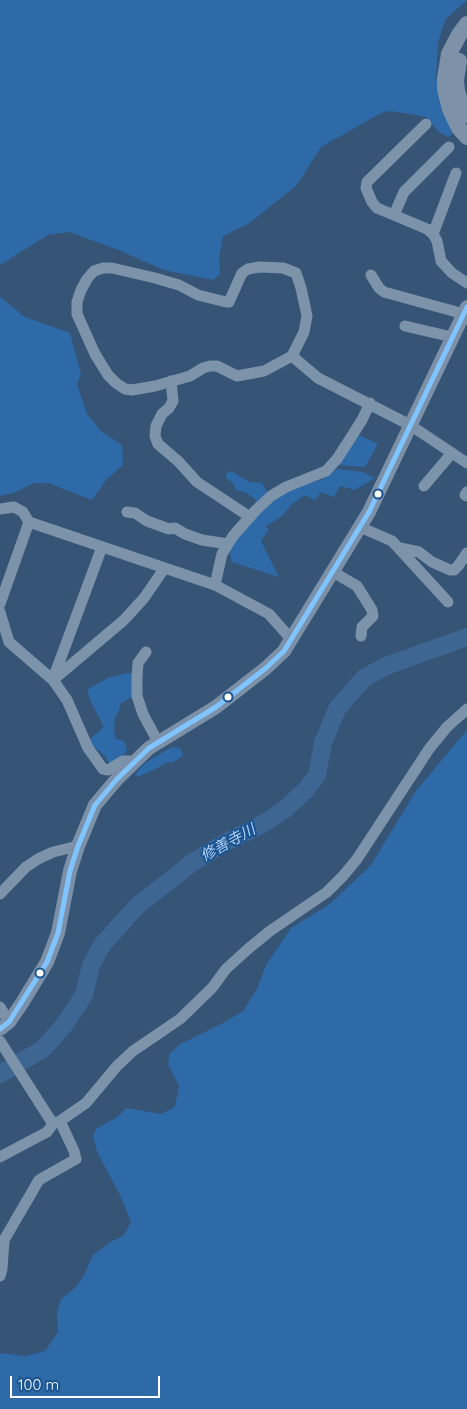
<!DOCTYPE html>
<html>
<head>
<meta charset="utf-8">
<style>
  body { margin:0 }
  #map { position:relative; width:467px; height:1409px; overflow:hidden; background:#355476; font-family:Quicksand,sans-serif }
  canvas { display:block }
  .scale { position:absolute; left:10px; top:1376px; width:150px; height:22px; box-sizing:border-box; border:2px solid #fff; border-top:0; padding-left:6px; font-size:15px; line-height:18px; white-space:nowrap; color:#fff; -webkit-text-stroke:4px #1a5391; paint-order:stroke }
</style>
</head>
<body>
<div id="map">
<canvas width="467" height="1409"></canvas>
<div class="scale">100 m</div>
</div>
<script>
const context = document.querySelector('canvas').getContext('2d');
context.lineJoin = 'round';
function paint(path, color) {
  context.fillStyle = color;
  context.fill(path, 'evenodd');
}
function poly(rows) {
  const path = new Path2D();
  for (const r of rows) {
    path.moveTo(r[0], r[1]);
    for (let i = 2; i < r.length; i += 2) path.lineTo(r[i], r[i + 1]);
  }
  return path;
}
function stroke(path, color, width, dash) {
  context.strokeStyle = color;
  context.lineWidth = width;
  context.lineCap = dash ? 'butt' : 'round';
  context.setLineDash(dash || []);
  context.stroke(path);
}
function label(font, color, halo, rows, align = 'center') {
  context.font = font + ' Quicksand,"Noto Sans JP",sans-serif';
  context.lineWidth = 4;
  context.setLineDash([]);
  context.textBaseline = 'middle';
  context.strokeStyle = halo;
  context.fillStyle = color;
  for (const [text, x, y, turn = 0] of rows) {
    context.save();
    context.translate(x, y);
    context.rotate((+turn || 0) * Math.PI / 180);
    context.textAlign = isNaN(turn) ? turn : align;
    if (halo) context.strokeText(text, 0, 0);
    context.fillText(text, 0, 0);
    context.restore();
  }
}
paint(poly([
  [0,0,467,0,446,19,438,42,436,78,452,134,448,137,439,132,426,117,392,111,383,112,321,147,297,185,251,222,223,236,219,258,220,274,213,280,164,270,116,249,69,232,48,235,0,265],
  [0,297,25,317,70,333,81,374,77,384,87,414,101,431,122,445,123,465,106,480,92,500,48,483,34,483,16,492,0,496],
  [357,434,378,444,365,467,336,465],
  [337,469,363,472,375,478,355,490,340,486,334,497,321,492,315,500,305,495,291,505,282,516,265,527,269,529,261,541,279,577,232,562,228,548,273,499,295,487,321,480],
  [229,471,233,472,249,482,262,483,267,492,257,503,255,499,245,492,236,490,233,483,226,478,226,475],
  [127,673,132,673,132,697,121,703,118,713,115,716,114,730,115,738,125,742,127,751,116,763,112,764,107,761,106,757,92,745,90,739,104,727,92,704,88,693,88,689,110,677],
  [467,730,467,1409,0,1409,0,1353,25,1356,45,1351,58,1332,57,1312,61,1299,75,1288,84,1275,93,1255,109,1243,124,1235,131,1222,120,1195,98,1154,93,1137,96,1129,117,1117,127,1108,161,1114,175,1107,179,1086,168,1064,170,1054,179,1045,225,1022,243,1011,257,989,266,965,291,928,330,904,371,865,416,791],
  [172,747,180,748,183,754,181,757,174,762,165,763,156,769,137,777,136,773,146,762]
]), '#2e6aa7');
stroke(poly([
  [0,1074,43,1049,65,1024,84,995,91,966,102,945,137,906,193,862,226,842,261,825,284,810,306,790,317,775,323,743,337,709,364,678,386,666,467,637]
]), '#3e6692', 18);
stroke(poly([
  [426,124,367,182,366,188,372,202,377,208,427,229,433,234,437,241,441,261,452,273,467,283],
  [394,215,404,192,449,147],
  [433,234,456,173],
  [260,267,283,268,296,273,301,288,307,316,304,332,292,356,264,371,237,376,217,366,210,366,203,368,190,376,155,386,132,390,125,389,116,383,108,375,95,354,77,314,77,302,81,290,87,279,94,271,103,268,112,268,155,278,179,285,198,295,226,302,229,302,242,273,248,269,260,267],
  [371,275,379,288,384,292,464,314],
  [405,326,452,337],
  [292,356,318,378,410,425,467,463],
  [171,381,173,401,169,408,162,414,156,426,155,436,158,444,178,461,197,482,250,517],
  [424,486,452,453],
  [467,492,465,495,467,496],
  [0,509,14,507,23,512,29,522,215,585,269,614,292,640],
  [127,512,135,513,147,521,169,529,175,528,185,534,202,540,228,544],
  [360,527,392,541,448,602],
  [400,548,419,552,432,562,450,570,454,570,458,566,467,553],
  [333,572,357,586,372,610,373,616,362,627,361,636],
  [215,585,222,554,233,536,256,510,271,496,286,487,326,471,337,459,348,442,362,420,370,403],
  [0,604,29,522],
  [0,612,9,642,53,680,67,700,88,748,103,769,108,770,123,761,135,761],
  [146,652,138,663,137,677,137,696,143,714,158,742],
  [53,679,102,547],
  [53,680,124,620,144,598,164,569],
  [0,894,26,867,38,859,53,852,78,846],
  [0,1007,9,1022],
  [0,1041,53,1124],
  [0,1157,47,1132,53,1124,60,1121],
  [0,1276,2,1269,4,1240,36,1185,39,1180,76,1159,74,1151,60,1121,86,1103,117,1066,133,1051,180,1019,212,988,226,969,248,949,270,931,327,892,343,876,357,859,429,749,447,727,467,709]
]), '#7d93a9', 11);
stroke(poly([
  [0,1029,9,1022,22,1003,47,962,58,933,70,871,78,846,95,805,117,779,149,748,216,707,266,668,284,651,369,512,467,307]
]), '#7c90a8', 14);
stroke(poly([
  [467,24,459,35,449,54,445,78,445,89,450,109,459,128,467,137],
  [459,61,456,80,457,91,460,101,467,115]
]), '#7d92a9', 16);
stroke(poly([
  [0,1029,9,1022,47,962,58,933,70,871,78,846,95,805,117,779,149,748,216,707,266,668,284,651,369,512,467,307]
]), '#80c4ff', 5);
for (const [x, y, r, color] of [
  [378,494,4.5,"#fff"],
  [228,697,4.5,"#fff"],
  [40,973,4.5,"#fff"]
]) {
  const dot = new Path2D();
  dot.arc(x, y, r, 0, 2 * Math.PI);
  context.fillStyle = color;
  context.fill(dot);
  stroke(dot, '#1a5391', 2);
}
label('italic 15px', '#b5d5f6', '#1a5391', [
  ["修善寺川",228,843,-29]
]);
</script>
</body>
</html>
